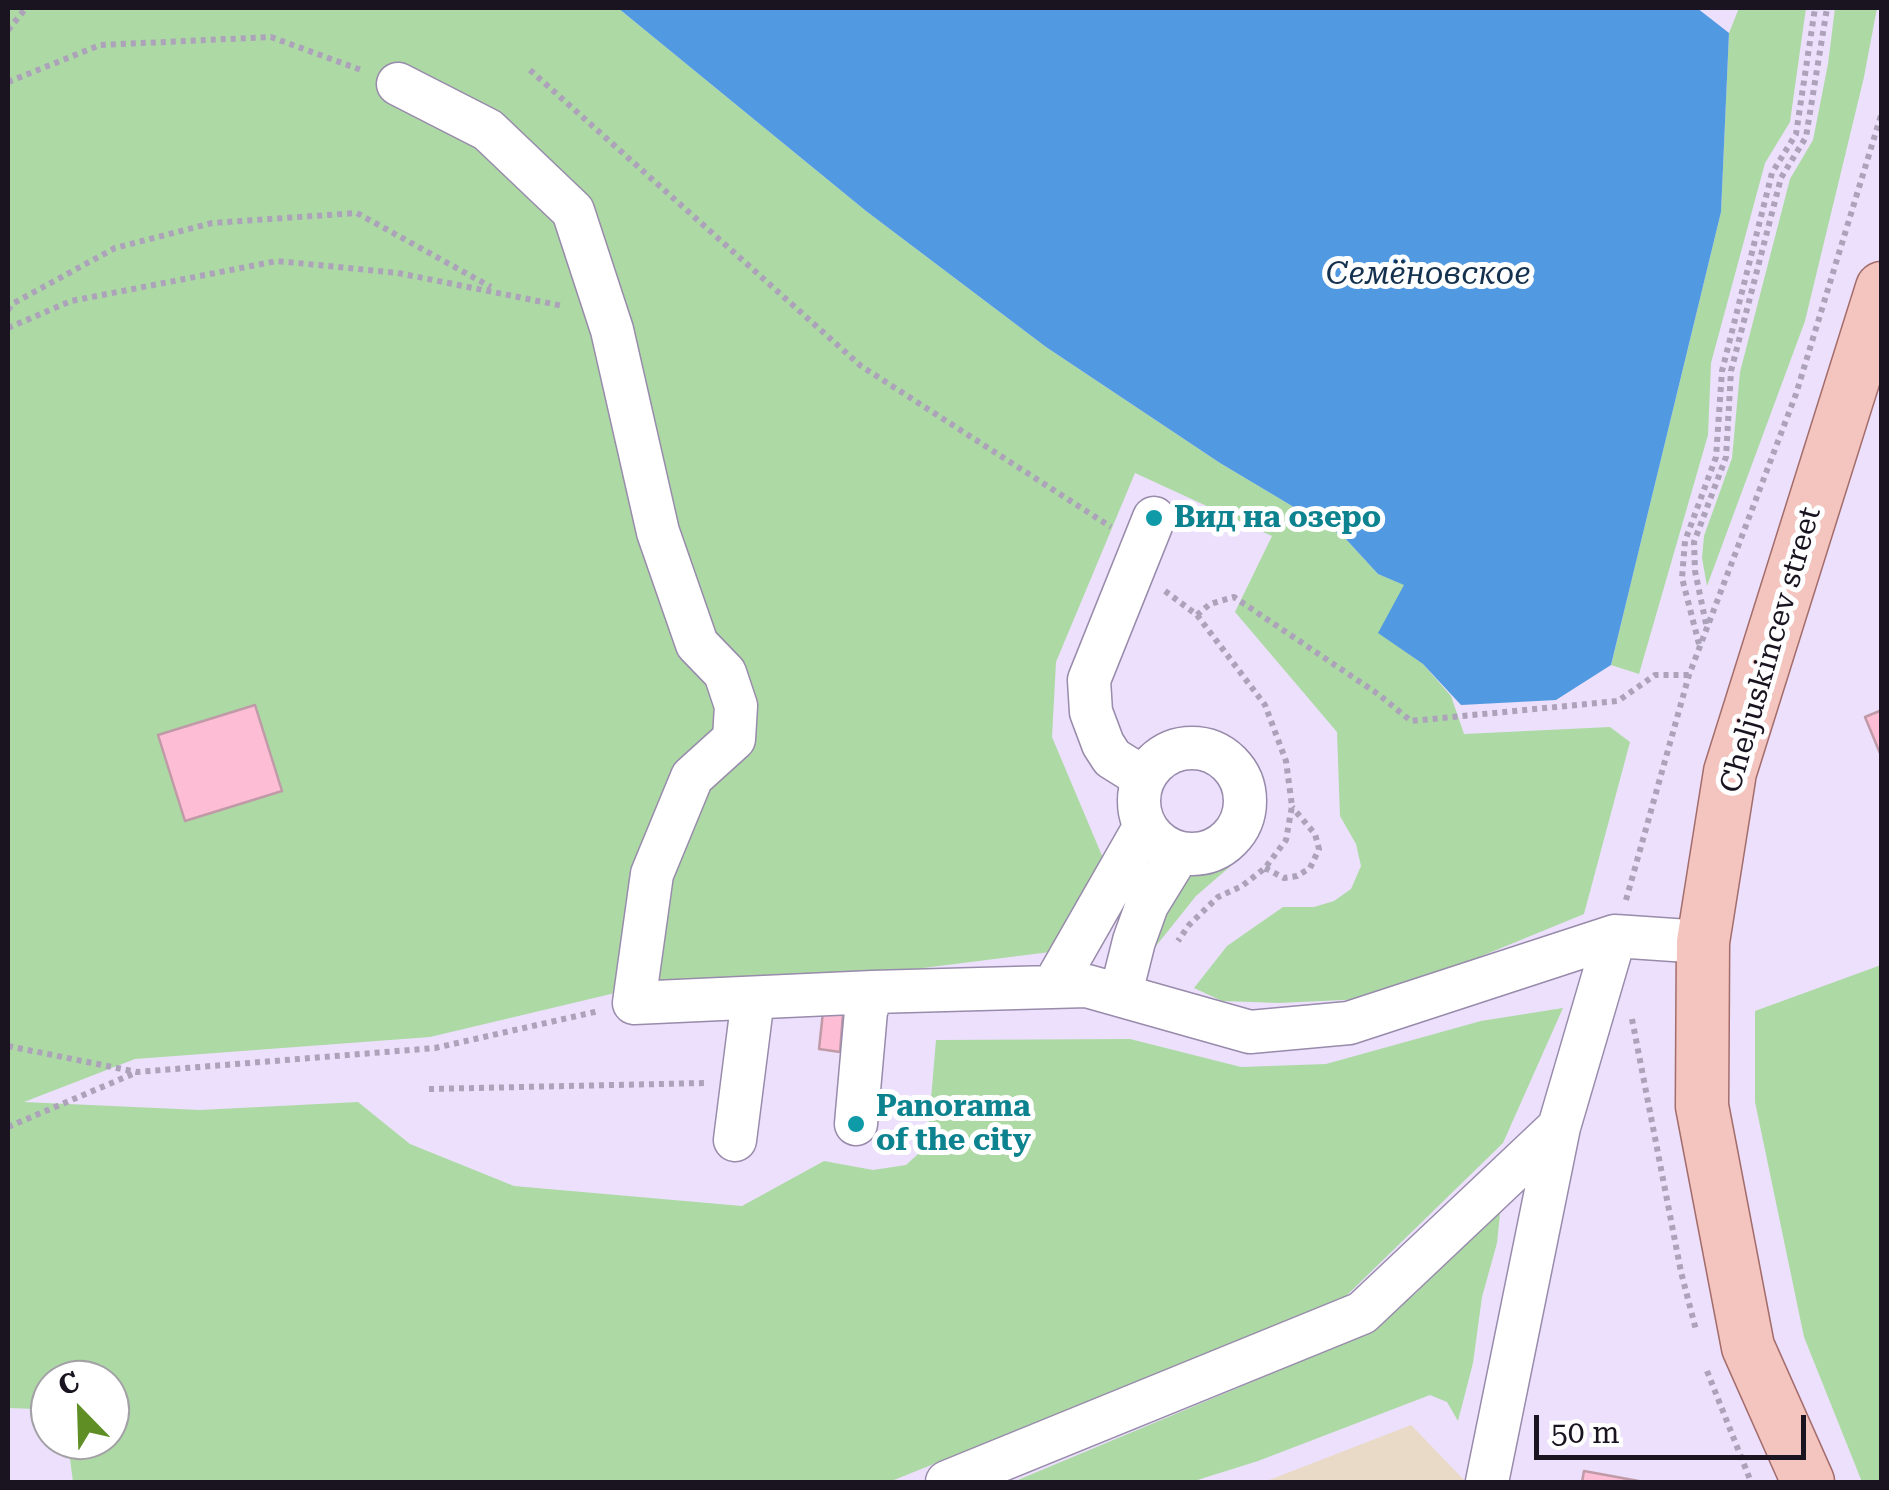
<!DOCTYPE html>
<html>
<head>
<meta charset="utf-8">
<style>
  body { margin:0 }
  #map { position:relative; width:1889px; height:1490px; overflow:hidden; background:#ece0fc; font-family:"Roboto Serif",serif }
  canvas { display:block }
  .frame { position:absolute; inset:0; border:10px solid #191420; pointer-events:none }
  .north { position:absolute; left:30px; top:1360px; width:100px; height:100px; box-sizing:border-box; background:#fff; border:2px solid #a3a1a6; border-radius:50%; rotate:337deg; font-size:28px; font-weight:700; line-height:40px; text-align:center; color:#191420 }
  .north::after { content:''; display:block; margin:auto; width:35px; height:45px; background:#5e8e24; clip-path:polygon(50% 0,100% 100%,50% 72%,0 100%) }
  .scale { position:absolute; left:1534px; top:1415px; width:272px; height:45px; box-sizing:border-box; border:5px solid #191420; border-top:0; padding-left:12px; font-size:30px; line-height:35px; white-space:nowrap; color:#191420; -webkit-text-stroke:8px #fff; paint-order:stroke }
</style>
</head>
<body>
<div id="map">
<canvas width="1889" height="1490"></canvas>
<div class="frame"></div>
<div class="north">С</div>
<div class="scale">50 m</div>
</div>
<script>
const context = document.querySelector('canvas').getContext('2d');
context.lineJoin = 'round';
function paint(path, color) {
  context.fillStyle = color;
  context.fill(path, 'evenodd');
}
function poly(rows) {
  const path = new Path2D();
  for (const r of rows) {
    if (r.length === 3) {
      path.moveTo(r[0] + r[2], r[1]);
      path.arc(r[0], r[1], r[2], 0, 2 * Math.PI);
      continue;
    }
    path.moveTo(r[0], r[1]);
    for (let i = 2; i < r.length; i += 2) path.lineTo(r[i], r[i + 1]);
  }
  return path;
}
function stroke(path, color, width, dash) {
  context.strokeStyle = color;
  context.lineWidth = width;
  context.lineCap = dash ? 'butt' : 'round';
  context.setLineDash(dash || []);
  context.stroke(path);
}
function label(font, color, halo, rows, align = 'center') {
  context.font = font + ' "Roboto Serif",serif';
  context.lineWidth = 10;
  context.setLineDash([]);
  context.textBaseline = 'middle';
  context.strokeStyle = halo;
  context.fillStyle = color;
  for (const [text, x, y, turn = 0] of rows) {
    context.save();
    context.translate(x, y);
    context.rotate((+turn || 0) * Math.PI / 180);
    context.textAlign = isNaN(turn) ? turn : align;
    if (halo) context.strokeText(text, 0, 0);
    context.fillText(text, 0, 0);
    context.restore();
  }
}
paint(poly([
  [1411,1425,1466,1482,1264,1482]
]), '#e9dac7');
paint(poly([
  [8,8,618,8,866,211,1046,347,1220,463,1344,537,1378,574,1405,585,1379,633,1423,664,1451,696,1464,734,1610,727,1630,742,1584,914,1433,976,1365,999,1279,1003,1222,1001,1194,988,1227,946,1283,907,1314,907,1334,901,1351,889,1361,866,1356,844,1340,816,1337,732,1235,612,1272,536,1135,473,1056,662,1052,737,1103,858,1058,951,820,981,653,984,430,1037,135,1059,24,1102,200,1110,358,1102,410,1144,514,1186,742,1206,824,1161,873,1170,906,1165,927,1146,936,1040,1130,1039,1241,1067,1326,1064,1481,1021,1563,1008,1503,1143,1343,1299,889,1482,73,1482,70,1459,57,1440,110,1440,110,1380,50,1380,50,1430,35,1409,8,1408],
  [1739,8,1806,8,1790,122,1765,163,1711,363,1708,435,1639,674,1611,665,1721,212,1729,33],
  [1835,8,1877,8,1864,77,1805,321,1707,586,1702,558,1704,536,1732,458,1740,372,1790,179,1813,140,1828,64],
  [1233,864,1196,896,1148,956,1154,924,1186,872],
  [1881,965,1882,1482,1862,1482,1804,1337,1755,1102,1755,1011],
  [1501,1204,1497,1243,1482,1297,1473,1363,1458,1421,1447,1402,1430,1395,1258,1461,1191,1482,1013,1482,1352,1340,1416,1293]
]), '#add9a5');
paint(poly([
  [618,8,1697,8,1729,33,1721,212,1611,665,1556,700,1461,705,1423,664,1378,633,1404,585,1378,574,1344,537,1220,463,1046,347,866,211]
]), '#519ae1');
const building = poly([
  [255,705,282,791,185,821,158,735,255,705],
  [1882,710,1882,758,1865,717,1882,710],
  [823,1012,843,1014,840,1052,819,1049,823,1012],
  [1584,1471,1644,1482,1582,1482,1584,1471]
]);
paint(building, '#fdbed5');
stroke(building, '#c09aa7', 2.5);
const minor = poly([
  [398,84,488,130,573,211,612,330,658,532,697,644,725,673,736,706,734,739,692,777,652,874,634,1003,873,992,1087,986,1250,1032,1349,1023,1615,936],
  [1192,801,53],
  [1144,778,1112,758,1103,744,1091,712,1089,680,1154,518],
  [1053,987,1145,826],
  [1121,993,1134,941,1147,905,1179,853],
  [856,1124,866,1011,873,992],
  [735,1140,753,998],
  [947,1482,1362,1313,1559,1127,1615,936,1703,942],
  [1487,1482,1559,1127]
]);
const major = poly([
  [1808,1482,1748,1347,1702,1106,1703,942,1730,772,1882,288]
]);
stroke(minor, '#988bab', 45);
stroke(major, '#a36d6b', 55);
stroke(poly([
  [8,30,26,8],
  [530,70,861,366,1111,527],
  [8,82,100,45,271,37,364,71],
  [8,310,12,304,115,248,212,223,357,213,491,287],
  [8,328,71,301,277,261,398,273,563,306],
  [1165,591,1197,615,1265,705,1286,761,1292,806,1286,840,1265,868,1242,886,1218,897,1189,925,1178,941],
  [1197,615,1210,604,1234,597,1378,694,1411,721,1618,701,1655,675,1689,675],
  [1706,624,1695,571,1694,542,1726,457,1731,371,1781,178,1806,137,1827,8],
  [1699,644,1682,578,1685,541,1716,457,1722,371,1772,173,1796,134,1815,8],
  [1265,868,1284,878,1297,876,1310,868,1319,849,1315,834,1292,807],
  [1626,900,1689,675,1796,394,1882,112],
  [1632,1019,1681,1272,1696,1330],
  [8,1046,137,1072,435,1048,599,1011],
  [429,1089,706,1083],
  [8,1127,135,1073],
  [1707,1371,1751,1482]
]), '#aca2b9', 6, [5, 5]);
stroke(minor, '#fff', 42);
stroke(major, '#f4c4bf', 52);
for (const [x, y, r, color] of [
  [1154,518,10,"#0f9aa8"],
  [856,1124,10,"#0f9aa8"]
]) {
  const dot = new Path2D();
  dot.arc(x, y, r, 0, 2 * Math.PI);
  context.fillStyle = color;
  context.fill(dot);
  stroke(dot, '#fff', 4);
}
label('bold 30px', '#0d838f', '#fff', [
  ["Вид на озеро",1174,518],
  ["Panorama",876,1107],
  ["of the city",876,1141]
], 'left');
label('30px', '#191420', '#fff', [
  ["Cheljuskincev street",1771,650,-74]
]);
label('italic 32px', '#14324f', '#fff', [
  ["Семёновское",1428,275]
]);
</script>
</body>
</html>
